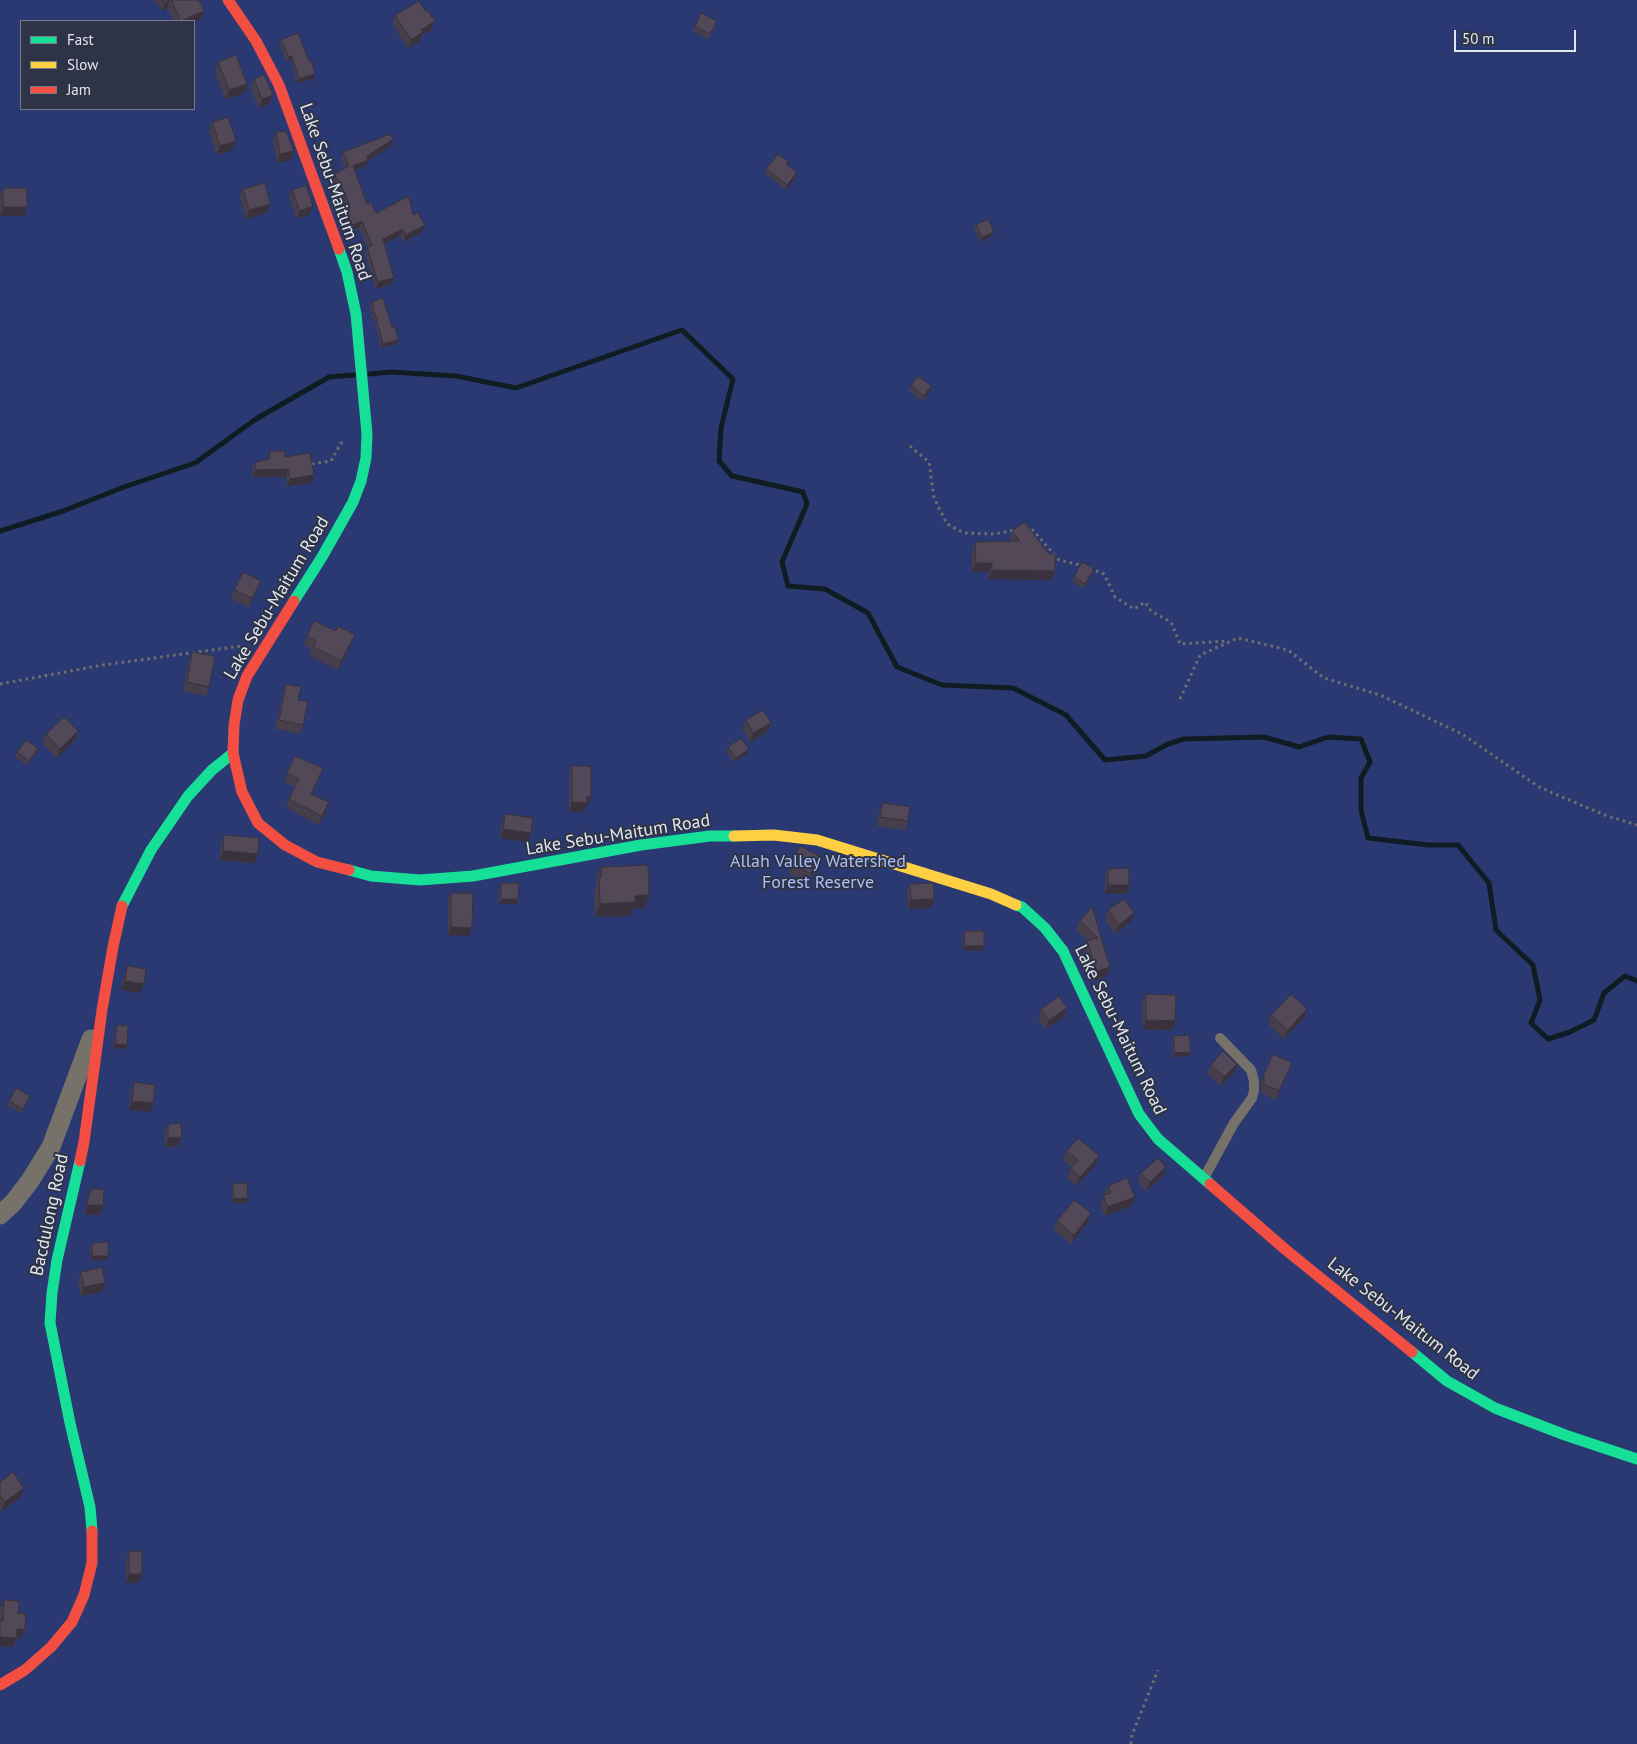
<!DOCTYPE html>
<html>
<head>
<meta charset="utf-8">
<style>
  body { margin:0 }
  #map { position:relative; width:1637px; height:1744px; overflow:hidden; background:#333740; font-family:"PT Sans",sans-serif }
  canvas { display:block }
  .legend { position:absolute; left:20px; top:20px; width:175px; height:90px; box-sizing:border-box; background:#2e3445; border:1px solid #767b8a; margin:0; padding:6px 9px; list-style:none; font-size:15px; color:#e2e6f1 }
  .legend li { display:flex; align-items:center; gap:10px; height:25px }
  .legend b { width:25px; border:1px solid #767b8a }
  .scale { position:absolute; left:1454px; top:30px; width:122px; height:22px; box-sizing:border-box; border:2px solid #e2e6f1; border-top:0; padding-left:6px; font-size:15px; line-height:18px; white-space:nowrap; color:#e2e6f1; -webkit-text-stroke:4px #2e3445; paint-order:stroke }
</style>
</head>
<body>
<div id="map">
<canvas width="1637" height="1744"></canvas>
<ul class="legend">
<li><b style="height:6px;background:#16e098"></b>Fast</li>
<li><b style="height:6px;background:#ffcf43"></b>Slow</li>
<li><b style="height:6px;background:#f24e42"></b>Jam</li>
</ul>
<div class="scale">50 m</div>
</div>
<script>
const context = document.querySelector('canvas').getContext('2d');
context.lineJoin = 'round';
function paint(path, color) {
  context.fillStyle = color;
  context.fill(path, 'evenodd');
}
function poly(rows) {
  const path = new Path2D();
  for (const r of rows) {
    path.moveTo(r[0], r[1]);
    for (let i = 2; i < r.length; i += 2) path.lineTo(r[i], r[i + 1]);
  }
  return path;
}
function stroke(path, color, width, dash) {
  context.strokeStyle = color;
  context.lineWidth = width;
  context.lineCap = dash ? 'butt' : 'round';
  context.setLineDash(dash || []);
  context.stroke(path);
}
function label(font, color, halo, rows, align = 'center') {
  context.font = font + ' "PT Sans",sans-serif';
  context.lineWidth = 4;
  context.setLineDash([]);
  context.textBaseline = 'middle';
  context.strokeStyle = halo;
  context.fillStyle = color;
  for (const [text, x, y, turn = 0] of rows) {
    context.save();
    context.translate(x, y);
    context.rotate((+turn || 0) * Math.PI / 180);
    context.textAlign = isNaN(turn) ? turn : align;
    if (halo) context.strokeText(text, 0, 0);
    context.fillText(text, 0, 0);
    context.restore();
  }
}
paint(poly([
  [0,0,1637,0,1637,1744,0,1744],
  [21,21,194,21,194,109,21,109]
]), '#2b3972');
stroke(poly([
  [370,374,391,372,456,376,516,388,682,330,733,379,721,428,719,461,732,476,803,492,807,504,782,562,788,586,825,589,868,613,897,667,942,685,1013,688,1066,715,1105,760,1146,756,1168,744,1184,739,1264,737,1299,747,1328,737,1361,739,1370,762,1361,778,1361,810,1368,838,1428,845,1458,845,1489,883,1496,930,1533,965,1540,1000,1531,1023,1548,1039,1570,1032,1594,1020,1604,993,1625,976,1637,981],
  [0,531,63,511,124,487,195,463,256,419,329,377,354,375]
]), '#0f1d23', 5);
stroke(poly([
  [910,446,929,462,934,498,947,524,964,533,994,534,1015,530],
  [312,464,331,461,341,443,345,442],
  [1026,528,1031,528,1059,560,1084,566],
  [1090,568,1104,574,1115,597,1134,609,1145,602,1151,611,1171,622,1180,644,1228,641],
  [0,684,103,665,241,646],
  [1180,699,1200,655,1238,638,1288,650,1324,678,1380,695,1462,734,1539,787,1607,816,1637,825],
  [1131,1744,1132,1735,1158,1670]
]), '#706f6e', 3, [2.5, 4]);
stroke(poly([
  [1204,1178,1234,1123,1252,1098,1254,1091,1254,1081,1251,1070,1220,1038]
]), '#76726a', 10);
stroke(poly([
  [0,1215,13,1203,30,1181,51,1147,91,1039]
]), '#76726a', 19);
stroke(poly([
  [294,601,322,557,353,502,361,481,366,458,367,434,356,314,347,272,339,249],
  [349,870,371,876,420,880,473,876,641,845,710,836,734,836],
  [1016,905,1022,907,1045,928,1063,951,1139,1114,1158,1139,1210,1184],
  [122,906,151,850,188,796,212,770,233,753],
  [80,1161,57,1260,52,1293,50,1323,70,1423,90,1507,92,1531],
  [1412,1352,1447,1381,1495,1408,1565,1435,1637,1459]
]), '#16e098', 11);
stroke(poly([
  [734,836,774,835,817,840,991,894,1016,905]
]), '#ffcf43', 11);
stroke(poly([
  [228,0,256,41,279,85,339,249],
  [294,601,247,676,238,700,234,725,233,753,242,792,258,823,285,845,317,862,349,870],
  [80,1161,84,1142,102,1010,113,947,122,906],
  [1210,1184,1286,1250,1412,1352],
  [0,1685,25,1670,51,1647,72,1622,84,1595,92,1563,92,1531]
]), '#f24e42', 11);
paint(poly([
  [154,0,199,0,204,11,201,19,194,21,174,21,167,8,162,11],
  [395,15,431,30,421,36,420,41,408,48,392,24],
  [695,26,716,26,708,39,693,31],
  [281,40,315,74,313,79,297,83,291,60,287,62,279,44],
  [218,62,244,93,225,99,215,71],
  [254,79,269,104,259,108,250,88],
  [212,122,232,150,217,155,209,131],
  [276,132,291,160,277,163,273,141],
  [391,146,368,160,366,166,355,171,367,204,376,213,413,215,422,232,404,242,400,236,384,244,391,284,376,289,365,253,367,247,359,228,349,232,344,216,346,210,342,197,332,180,334,174,345,168,341,159,343,152],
  [788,161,787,165,796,174,795,179,786,190,765,173,766,169],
  [3,188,24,216,0,216,0,196],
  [243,189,267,213,246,219,240,198],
  [292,190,310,214,297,219,289,198],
  [976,225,994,232,992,236,980,242,974,229],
  [372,302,392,327,397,344,381,348,374,319,372,319,370,306],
  [911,386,931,386,930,391,923,401,909,391],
  [270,451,285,457,311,483,287,486,286,477,253,477,252,469,255,462,267,460],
  [1012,531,1055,571,1052,580,988,579,989,572,972,572,972,551,975,542,1010,541,1009,540],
  [1094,569,1092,573,1084,588,1072,582,1074,577],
  [234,590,257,590,249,607,231,599],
  [336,631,355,635,351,644,338,670,310,656,312,649,303,645,307,636],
  [192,652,209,687,206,696,183,691,189,661],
  [286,684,298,700,303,725,300,734,275,729,283,693],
  [746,720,767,732,750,742,742,729],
  [78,731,75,740,57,758,43,744,46,734],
  [728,747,749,749,747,754,734,762,726,751],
  [38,748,36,753,27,765,15,757,17,752],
  [572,766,591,797,588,806,586,806,584,812,569,812,569,775],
  [323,768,312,794,329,802,326,812,319,825,286,808,289,799,295,787,284,782,287,773],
  [883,803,908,821,905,830,877,826,879,812],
  [505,814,528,842,500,838,502,823],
  [224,835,258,854,255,863,220,860,221,844],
  [791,864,817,865,808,883,788,873],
  [601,867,649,895,644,909,632,909,630,916,595,917,594,891,596,887,596,880],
  [1108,869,1129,885,1126,894,1105,894,1105,878],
  [501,883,517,904,499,904,499,888],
  [910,884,934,899,931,908,908,909,907,893],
  [451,893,469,936,448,935,448,900],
  [1092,907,1110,967,1106,976,1094,980,1083,950,1087,941,1088,941,1076,930,1080,921],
  [1108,910,1131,922,1115,934,1105,920],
  [965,931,982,951,963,950,963,935],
  [127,966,140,993,121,990,124,975],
  [1146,994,1172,1030,1143,1029,1143,1003],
  [1067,1008,1064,1017,1045,1029,1038,1018,1041,1009],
  [1271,1015,1304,1018,1284,1039,1268,1024],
  [117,1025,127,1045,126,1049,113,1048,115,1030],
  [1173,1036,1191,1052,1189,1056,1173,1057,1172,1041],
  [1211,1065,1234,1073,1221,1086,1207,1074],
  [1288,1072,1276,1100,1261,1093,1261,1083,1264,1074],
  [134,1082,153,1103,150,1112,129,1110,131,1091],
  [30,1096,21,1113,7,1105,9,1101],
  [168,1124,182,1137,178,1146,165,1147,165,1133],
  [1067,1151,1096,1165,1076,1186,1067,1178,1070,1169,1072,1167,1063,1160],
  [1166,1167,1163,1176,1146,1191,1138,1182,1141,1173],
  [233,1184,248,1198,246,1203,232,1203,232,1188],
  [1108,1186,1135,1197,1131,1206,1105,1216,1100,1205],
  [91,1189,103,1205,100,1215,84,1214,87,1198],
  [1057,1221,1088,1222,1071,1244,1054,1230],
  [92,1243,107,1260,91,1261,90,1247],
  [81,1272,105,1283,102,1292,81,1296,78,1281],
  [0,1482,24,1488,21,1497,1,1511,0,1509],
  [129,1551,142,1574,138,1583,126,1583,126,1560],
  [4,1600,18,1613,25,1630,21,1639,16,1638,13,1647,0,1646,0,1609]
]), '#473e4b');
paint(poly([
  [169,0,170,0,167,8,162,11,165,3],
  [204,11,201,19,194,22,194,21,181,21],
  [435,21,431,30,421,36,420,41,408,48,411,40,421,30],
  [292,56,291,60,287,62,289,57],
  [315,74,313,79,297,83,299,79],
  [247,84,244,93,225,99,229,90],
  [273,95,269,104,259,108,262,99],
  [393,139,391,146,368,160,366,166,351,172,353,166],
  [236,141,232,150,217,155,220,146],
  [294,151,291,160,277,163,280,154],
  [796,174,795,179,786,190,787,185],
  [270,204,267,213,246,219,249,210],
  [313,206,310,214,297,219,300,211],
  [3,207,27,207,24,216,0,216],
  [362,221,359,228,349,232,352,225],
  [425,225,422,232,404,242,406,235],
  [403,229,400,236,380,246,383,239],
  [994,232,992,236,980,242,982,237],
  [394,278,391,284,376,289,378,282],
  [398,340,397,344,381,348,383,344],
  [931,386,930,391,923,401,924,396],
  [288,469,286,477,253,477,256,470],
  [314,475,311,483,287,486,290,479],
  [976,563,992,563,989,572,972,572],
  [1094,569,1092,573,1084,588,1085,584],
  [992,570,1055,571,1052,580,988,579],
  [261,581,257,590,249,607,252,598],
  [355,635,351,644,338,670,341,661],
  [771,723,767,732,750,742,753,733],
  [78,731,75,740,57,758,60,749],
  [38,748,36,753,27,765,29,761],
  [749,749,747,754,734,762,736,758],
  [587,797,591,797,588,806,586,806,584,812,569,812,572,802],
  [329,802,326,812,319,825,322,816],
  [503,829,531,833,528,842,500,838],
  [223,851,258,854,255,863,220,860],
  [820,856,817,865,808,883,811,874],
  [1108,885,1129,885,1126,894,1105,894],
  [649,895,644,909,632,909,630,916,595,917,600,904,635,896],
  [501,899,518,899,517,904,499,904],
  [934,899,931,908,908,909,911,900],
  [1134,913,1131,922,1115,934,1119,925],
  [451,927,472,928,469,936,448,935],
  [964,946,984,946,982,951,963,950],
  [1110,967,1106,976,1094,980,1097,971],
  [125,981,144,984,140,993,121,990],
  [1067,1008,1064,1017,1045,1029,1049,1020],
  [1307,1009,1304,1018,1284,1039,1288,1030],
  [1146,1020,1175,1021,1172,1030,1143,1029],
  [115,1044,127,1045,126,1049,113,1048],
  [1191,1052,1189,1056,1173,1057,1175,1053],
  [1292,1063,1288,1072,1276,1100,1279,1091],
  [1237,1064,1234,1073,1221,1086,1224,1077],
  [132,1101,153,1103,150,1112,129,1110],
  [182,1137,178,1146,165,1147,168,1138],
  [1099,1156,1096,1165,1076,1186,1080,1177],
  [1166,1167,1163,1176,1146,1191,1150,1182],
  [1135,1197,1131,1206,1105,1216,1108,1207],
  [248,1198,246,1203,232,1203,234,1199],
  [87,1205,103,1205,100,1215,84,1214],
  [1091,1213,1088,1222,1071,1244,1074,1235],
  [92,1256,108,1256,107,1260,91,1261],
  [105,1283,102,1292,81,1296,84,1287],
  [24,1488,21,1497,1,1511,5,1502],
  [129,1574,142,1574,138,1583,126,1583],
  [17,1629,25,1630,21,1639,16,1638,13,1647,0,1646,0,1637]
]), '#39323d');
const building = poly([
  [163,0,169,0,165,3,163,0],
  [171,0,199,0,204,11,181,21,171,0],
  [419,1,426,12,428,11,435,21,421,30,423,32,411,40,395,15,419,1],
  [701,13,717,21,710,34,695,26,701,13],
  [298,33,309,61,311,60,315,74,299,79,292,56,289,57,281,40,298,33],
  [236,55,247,84,229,90,218,62,236,55],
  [264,75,273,95,262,99,254,79,264,75],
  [228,117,236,141,220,146,212,122,228,117],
  [286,131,294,151,280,154,276,132,286,131],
  [390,134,393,139,367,156,368,160,353,166,367,204,371,202,376,213,409,196,413,215,418,213,425,225,406,235,403,229,383,239,394,278,378,282,367,247,372,245,362,221,352,225,346,209,350,208,344,191,334,174,349,166,343,152,390,134],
  [778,154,788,161,786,164,796,172,796,174,787,185,766,169,778,154],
  [265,183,270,204,249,210,243,189,265,183],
  [306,185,313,206,300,211,292,190,306,185],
  [3,188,27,188,27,207,3,207,3,188],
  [988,219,994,232,982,237,976,225,988,219],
  [383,298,392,327,395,326,398,340,383,344,375,314,374,314,372,302,383,298],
  [918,376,931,386,924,396,911,386,918,376],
  [270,451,285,451,285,457,310,453,314,475,290,479,288,469,256,470,255,462,270,459,270,451],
  [1024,522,1049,554,1055,554,1055,571,992,570,992,563,976,563,975,542,1020,541,1012,531,1024,522],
  [1082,562,1094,569,1085,584,1074,577,1082,562],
  [243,572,261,581,252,598,234,590,243,572],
  [314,621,336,631,338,626,355,635,341,661,313,647,316,641,307,636,314,621],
  [192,652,215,656,209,687,187,682,192,652],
  [286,684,301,687,298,700,308,702,303,725,279,720,286,684],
  [763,710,771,723,753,733,746,720,763,710],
  [64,717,78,731,60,749,46,734,64,717],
  [741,738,749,749,736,758,728,747,741,738],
  [26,740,38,748,29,761,17,752,26,740],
  [295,756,323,768,311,794,329,802,322,816,289,799,299,779,287,773,295,756],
  [572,766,591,766,591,797,587,797,587,803,572,802,572,766],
  [883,803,910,807,908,821,880,817,883,803],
  [505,814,533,818,531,833,503,829,505,814],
  [224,835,259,838,258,854,223,851,224,835],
  [800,846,820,856,811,874,791,864,800,846],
  [648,865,649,895,635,896,635,902,600,904,599,878,601,878,601,867,648,865],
  [1129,868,1129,885,1108,885,1108,869,1129,868],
  [501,883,519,883,518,899,501,899,501,883],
  [934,883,934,899,911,900,910,884,934,883],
  [451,893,473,893,472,928,451,927,451,893],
  [1124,899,1134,913,1119,925,1108,910,1124,899],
  [1092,907,1110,967,1097,971,1087,941,1098,938,1080,921,1092,907],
  [965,931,984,931,984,946,964,946,965,931],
  [127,966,146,969,144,984,125,981,127,966],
  [1146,994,1176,995,1175,1021,1146,1020,1146,994],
  [1291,994,1307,1009,1288,1030,1271,1015,1291,994],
  [1059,996,1067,1008,1049,1020,1041,1009,1059,996],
  [117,1025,128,1026,127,1045,115,1044,117,1025],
  [1189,1035,1191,1052,1175,1053,1173,1036,1189,1035],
  [1223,1051,1237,1064,1224,1077,1211,1065,1223,1051],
  [1273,1054,1292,1063,1279,1091,1264,1084,1264,1074,1273,1054],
  [134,1082,155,1085,153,1103,132,1101,134,1082],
  [16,1088,30,1096,23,1109,9,1101,16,1088],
  [181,1123,182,1137,168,1138,168,1124,181,1123],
  [1078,1138,1099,1156,1080,1177,1070,1169,1078,1160,1067,1151,1078,1138],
  [1158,1158,1166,1167,1150,1182,1141,1173,1158,1158],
  [1127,1178,1135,1197,1108,1207,1103,1195,1111,1193,1108,1186,1127,1178],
  [247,1183,248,1198,234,1199,233,1184,247,1183],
  [91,1189,104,1189,103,1205,87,1205,91,1189],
  [1074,1200,1091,1213,1074,1235,1057,1221,1074,1200],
  [108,1242,108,1256,92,1256,92,1243,108,1242],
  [102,1267,105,1283,84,1287,81,1272,102,1267],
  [13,1472,24,1488,5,1502,0,1495,0,1482,13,1472],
  [129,1551,142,1551,142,1574,129,1574,129,1551],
  [4,1600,19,1601,18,1613,26,1614,25,1630,17,1629,17,1638,0,1637,0,1621,3,1621,4,1600]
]);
paint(building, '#524857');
stroke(building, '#39323d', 1);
label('18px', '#e2e6f1', '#2e3445', [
  ["Lake Sebu-Maitum Road",335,192,71],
  ["Lake Sebu-Maitum Road",277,598,-59],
  ["Lake Sebu-Maitum Road",618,835,-9],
  ["Lake Sebu-Maitum Road",1120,1030,64],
  ["Bacdulong Road",50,1215,-78],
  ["Lake Sebu-Maitum Road",1403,1319,38]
]);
label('18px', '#abbefa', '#2e3445', [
  ["Allah Valley Watershed",818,862],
  ["Forest Reserve",818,883]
]);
</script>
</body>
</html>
